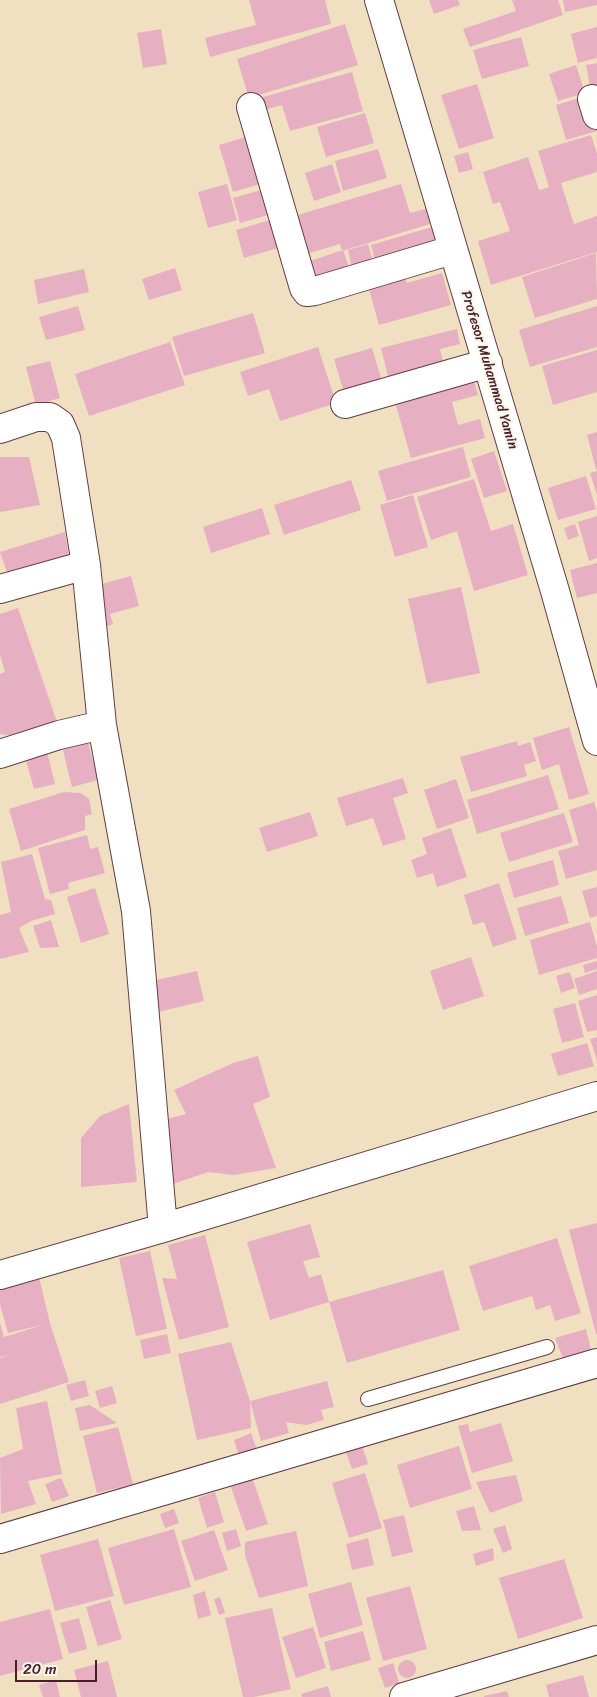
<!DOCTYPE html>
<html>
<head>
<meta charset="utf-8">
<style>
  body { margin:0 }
  #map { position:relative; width:597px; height:1697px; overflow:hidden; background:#f0e0c1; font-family:Sriracha,sans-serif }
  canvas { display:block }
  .scale { position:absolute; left:15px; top:1660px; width:82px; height:22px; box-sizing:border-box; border:2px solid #4a1f2b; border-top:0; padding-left:6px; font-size:15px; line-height:18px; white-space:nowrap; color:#4a1f2b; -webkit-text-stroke:4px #fbf7ec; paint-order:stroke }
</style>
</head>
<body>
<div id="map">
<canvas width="597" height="1697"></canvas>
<div class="scale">20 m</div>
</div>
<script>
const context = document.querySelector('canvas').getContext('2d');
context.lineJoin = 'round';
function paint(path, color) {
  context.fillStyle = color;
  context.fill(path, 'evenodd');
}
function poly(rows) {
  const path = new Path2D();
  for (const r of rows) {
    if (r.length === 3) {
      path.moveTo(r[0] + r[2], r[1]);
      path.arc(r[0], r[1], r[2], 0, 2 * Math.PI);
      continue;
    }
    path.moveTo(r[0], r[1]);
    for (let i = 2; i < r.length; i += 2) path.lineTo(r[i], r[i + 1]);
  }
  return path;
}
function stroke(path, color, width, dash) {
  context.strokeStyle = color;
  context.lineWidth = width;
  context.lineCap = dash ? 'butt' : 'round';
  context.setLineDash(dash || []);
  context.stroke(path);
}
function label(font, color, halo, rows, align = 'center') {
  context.font = font + ' Sriracha,sans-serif';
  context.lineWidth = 4.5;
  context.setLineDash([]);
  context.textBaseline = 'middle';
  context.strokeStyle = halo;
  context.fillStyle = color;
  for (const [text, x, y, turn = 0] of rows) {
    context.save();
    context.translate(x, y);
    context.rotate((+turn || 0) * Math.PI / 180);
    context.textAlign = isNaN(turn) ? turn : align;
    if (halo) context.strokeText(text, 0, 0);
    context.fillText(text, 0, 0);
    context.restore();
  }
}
paint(poly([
  [249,0,325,0,331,24,210,57,205,38,256,25],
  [429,0,458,0,460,5,434,14],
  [512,0,558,0,563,15,470,47,463,29,516,11],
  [563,0,597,0,597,5,565,12],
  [345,24,358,65,249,98,237,59],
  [597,27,597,58,578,63,571,34],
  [161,29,167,64,143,68,137,33],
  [521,37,529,66,482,79,473,50],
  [597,63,597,91,591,92,586,65],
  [576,65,585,93,558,101,549,74],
  [352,72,363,111,290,131,282,105,260,111,256,99],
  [477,84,494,138,459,149,441,95],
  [586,96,597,131,566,140,556,105],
  [365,113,374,143,326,157,317,127],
  [591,135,597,154,597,172,561,183,574,224,597,216,597,252,491,285,478,241,510,231,500,202,493,204,483,172,528,157,539,190,549,187,538,151],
  [246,137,260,184,233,192,219,145],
  [378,149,387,178,343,191,335,161],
  [468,152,473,169,459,173,454,156],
  [332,164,341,192,314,201,305,173],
  [227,184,237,220,208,228,198,192],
  [401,184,410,213,429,208,433,223,342,251,340,244,303,255,291,217],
  [268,188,275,213,240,223,233,198],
  [277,218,285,246,244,258,236,230],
  [432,227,438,250,377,267,371,245],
  [368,244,375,269,354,275,348,250],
  [343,250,352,276,312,288,304,263],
  [596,253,597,299,535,318,522,277],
  [175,268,182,290,149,300,142,279],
  [84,269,89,292,38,304,34,280],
  [403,272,407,283,442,273,451,305,379,325,367,282],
  [78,306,85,330,46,340,39,317],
  [597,306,597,347,530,367,519,330],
  [253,313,265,353,184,376,172,337],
  [457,329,460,344,440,349,444,366,389,380,381,348],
  [170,342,185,385,89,416,75,374],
  [318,347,336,403,280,421,269,389,248,396,240,372],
  [372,348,384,388,346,399,334,359],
  [597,350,597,392,553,405,542,366],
  [50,361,60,398,36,405,26,367],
  [474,381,478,395,452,402,458,425,480,419,485,438,411,458,395,402],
  [597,432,597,469,596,469,587,435],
  [463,447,471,477,387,501,378,471],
  [494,451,507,491,484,498,471,459],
  [0,457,29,457,40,505,0,512],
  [597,471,597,495,590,473],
  [586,476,596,509,558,520,548,488],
  [474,479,491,531,513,524,528,575,474,591,457,531,431,540,417,497],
  [351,480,361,510,284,535,274,505],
  [413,495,428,547,395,557,380,505],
  [262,508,270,534,211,553,203,527],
  [597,516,597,558,589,561,578,522],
  [575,524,579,536,568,540,564,528],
  [65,532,70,563,8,575,0,552],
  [597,563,597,593,577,598,570,570],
  [131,576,139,606,110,614,113,624,105,627,94,586],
  [461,587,480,673,427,684,408,599],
  [18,608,59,728,28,738,0,734,0,674,5,672,0,655,0,614],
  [569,727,589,794,569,800,559,764,542,770,533,738],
  [86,735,98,780,72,787,61,742],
  [517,741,518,746,530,742,536,761,524,765,527,776,471,792,460,757],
  [47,752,55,784,34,789,25,757],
  [548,775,559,809,477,834,467,800],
  [403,778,408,793,393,798,406,839,383,846,373,818,346,826,337,798],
  [456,779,469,818,437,829,424,790],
  [64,792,81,793,89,799,92,814,85,816,85,830,21,851,9,809],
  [594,802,597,812,597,870,566,879,558,851,579,845,569,810],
  [310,812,318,836,267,852,259,828],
  [564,813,573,842,509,862,500,833],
  [451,828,467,877,437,887,433,873,417,878,411,860,427,854,422,838],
  [87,835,90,849,98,847,105,873,68,883,69,889,50,894,38,848],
  [32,854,45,899,51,900,55,914,31,921,19,928,29,952,0,959,0,915,11,912,1,862],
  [553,860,559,885,514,898,507,873],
  [499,883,517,939,493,947,484,922,473,925,464,895],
  [597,887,597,916,590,918,582,891],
  [95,888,109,934,81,943,67,897],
  [561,896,569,923,525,936,517,908],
  [51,920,59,947,40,948,33,926],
  [590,922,597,947,597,958,539,975,530,940],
  [471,957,484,996,443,1010,430,971],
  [597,961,597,969,585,973,583,965],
  [197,971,204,1001,154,1013,147,982],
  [597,971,597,989,579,995,574,979],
  [570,972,575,988,561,993,556,976],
  [597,995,597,1030,587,1032,578,1001],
  [575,1003,584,1037,562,1043,553,1009],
  [597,1037,597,1060,590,1039],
  [587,1043,594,1066,558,1076,551,1054],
  [258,1056,270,1097,253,1104,276,1168,234,1175,208,1172,173,1184,159,1121,186,1114,174,1090,233,1063],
  [129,1104,137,1182,81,1187,81,1138,100,1116],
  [597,1223,597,1334,596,1334,569,1230],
  [310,1224,320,1257,303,1261,309,1278,321,1274,329,1302,443,1270,460,1330,347,1363,329,1302,270,1320,247,1242],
  [205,1235,229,1327,179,1340,162,1278,177,1279,168,1245],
  [557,1238,581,1313,555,1321,550,1305,536,1310,532,1296,483,1311,469,1266],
  [150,1251,167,1329,136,1336,119,1258],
  [37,1269,50,1323,69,1382,0,1404,0,1358,9,1355,0,1357,0,1323,4,1337,46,1324,8,1333,0,1304,0,1279],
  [586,1329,592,1354,564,1361,555,1338],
  [167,1334,171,1353,144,1359,140,1340],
  [231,1342,250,1401,251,1428,197,1440,178,1354],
  [85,1380,89,1396,71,1401,66,1385],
  [327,1381,334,1407,321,1410,324,1420,306,1425,286,1422,289,1433,261,1441,250,1401],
  [112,1386,117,1403,100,1408,95,1391],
  [47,1401,62,1474,28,1481,36,1504,1,1514,0,1458,23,1449,16,1408],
  [90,1405,117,1423,80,1431,75,1408],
  [501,1423,513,1461,472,1473,458,1426,468,1424,470,1432],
  [118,1427,133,1484,97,1493,83,1436],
  [251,1433,257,1450,239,1456,234,1440],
  [360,1439,368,1464,352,1469,343,1444],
  [459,1446,472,1489,410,1508,397,1465],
  [365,1473,382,1528,349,1538,332,1483],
  [516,1475,523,1501,490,1513,476,1482],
  [252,1477,268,1524,246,1531,230,1484],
  [61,1478,69,1496,52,1502,45,1484],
  [215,1492,224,1522,207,1528,198,1498],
  [474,1506,481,1530,462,1531,456,1511],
  [174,1509,179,1523,165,1528,160,1514],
  [404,1515,413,1552,392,1557,383,1520],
  [505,1525,512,1549,503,1553,493,1529],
  [174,1529,191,1587,124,1605,108,1548],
  [236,1529,241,1546,227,1551,222,1533],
  [214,1530,228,1570,195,1581,181,1541],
  [296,1531,308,1586,259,1598,245,1555,245,1542],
  [368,1538,374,1565,352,1570,346,1544],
  [98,1539,114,1596,55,1611,40,1555],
  [493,1548,494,1560,476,1566,473,1554],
  [564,1559,583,1618,518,1639,499,1578],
  [351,1582,363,1625,320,1638,308,1594],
  [410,1586,427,1649,383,1661,366,1598],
  [205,1591,211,1615,198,1619,193,1595],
  [220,1597,225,1613,219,1615,214,1599],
  [110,1600,122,1639,98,1646,86,1607],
  [272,1608,291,1689,254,1697,243,1697,225,1618],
  [50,1609,63,1659,0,1676,0,1622],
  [79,1618,87,1649,69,1654,60,1623],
  [313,1627,326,1668,296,1678,282,1637],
  [363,1631,371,1660,331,1671,324,1642],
  [407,1669,9],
  [108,1661,117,1697,81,1697,74,1670],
  [393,1663,399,1683,385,1688,378,1668],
  [583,1675,589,1697,549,1697,546,1685],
  [56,1680,60,1697,43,1697,39,1685],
  [328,1686,331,1697,302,1697,301,1694],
  [507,1691,509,1697,484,1697,484,1696]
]), '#e7afc2');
const lane = poly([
  [368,1399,547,1347]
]);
const street = poly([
  [379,0,555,591,597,741],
  [592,99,597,115],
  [251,107,304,288,307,292,315,291,452,250],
  [345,404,488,363],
  [0,429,36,417,50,417,60,424,66,438,86,565,102,725,136,911,163,1228],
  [0,589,86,565],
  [0,754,59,735,102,725],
  [0,1275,163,1228,597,1096],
  [0,1539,597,1363],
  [404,1697,597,1640]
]);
stroke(lane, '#633c42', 16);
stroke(street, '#633c42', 30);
stroke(lane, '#fff', 14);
stroke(street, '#fff', 28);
label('14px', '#4a1f2b', '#fbf7ec', [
  ["Profesor Muhammad Yamin",489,370,73]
]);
</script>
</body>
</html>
